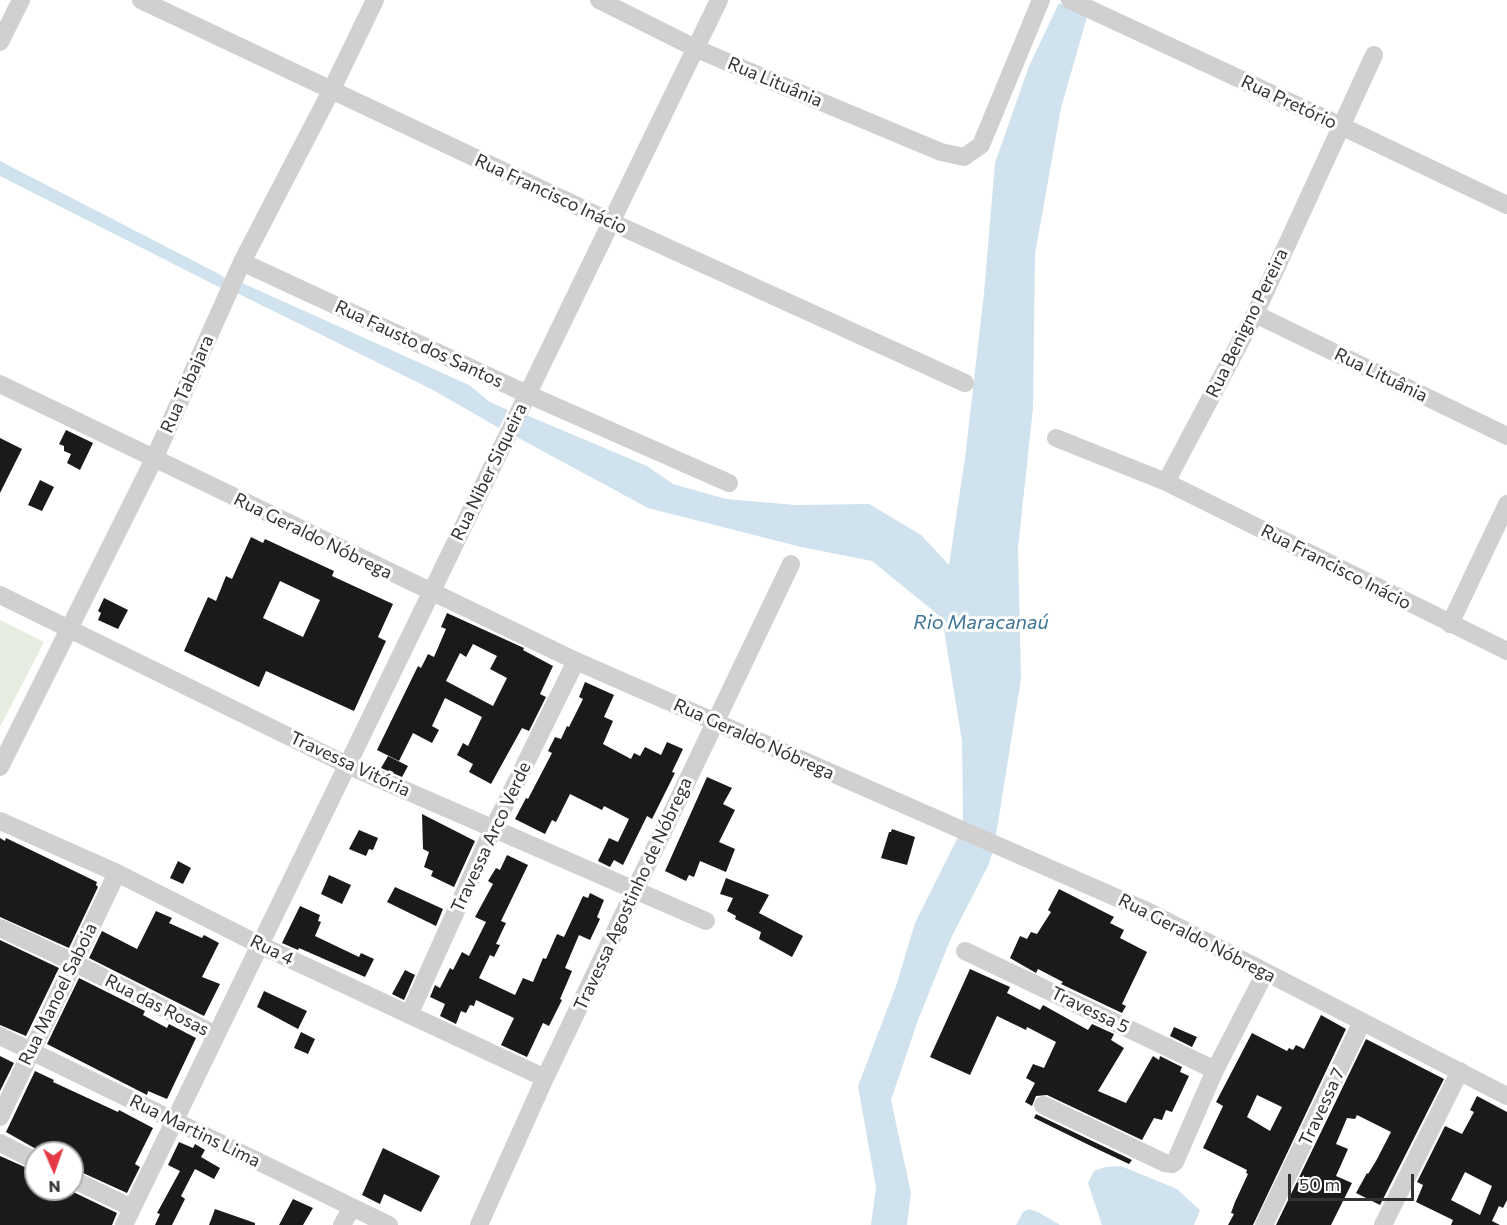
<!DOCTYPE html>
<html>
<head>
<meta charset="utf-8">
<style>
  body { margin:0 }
  #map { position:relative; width:1507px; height:1225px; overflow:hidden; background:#fff; font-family:Commissioner,sans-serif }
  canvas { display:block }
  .north { position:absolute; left:24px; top:1141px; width:60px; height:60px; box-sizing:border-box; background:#fff; border:2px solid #adadad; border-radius:50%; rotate:178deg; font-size:16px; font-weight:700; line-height:24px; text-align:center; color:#333 }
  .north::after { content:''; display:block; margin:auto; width:21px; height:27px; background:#e63946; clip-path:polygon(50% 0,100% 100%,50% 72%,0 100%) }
  .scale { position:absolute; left:1288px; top:1174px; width:126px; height:27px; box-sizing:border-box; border:3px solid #333; border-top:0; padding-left:8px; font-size:18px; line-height:21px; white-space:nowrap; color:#333; -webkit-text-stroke:4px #fff; paint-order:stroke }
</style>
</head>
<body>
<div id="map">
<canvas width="1507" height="1225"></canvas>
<div class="north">N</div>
<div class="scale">50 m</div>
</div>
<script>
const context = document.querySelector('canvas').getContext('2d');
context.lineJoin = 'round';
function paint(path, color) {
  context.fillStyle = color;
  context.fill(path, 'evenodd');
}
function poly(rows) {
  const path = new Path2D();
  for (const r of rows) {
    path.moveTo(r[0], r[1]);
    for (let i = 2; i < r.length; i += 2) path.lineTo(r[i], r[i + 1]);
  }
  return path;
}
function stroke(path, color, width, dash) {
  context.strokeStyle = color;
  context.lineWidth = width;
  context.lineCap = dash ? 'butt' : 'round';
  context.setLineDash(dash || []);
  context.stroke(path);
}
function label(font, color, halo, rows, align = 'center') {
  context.font = font + ' Commissioner,sans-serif';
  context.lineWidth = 6;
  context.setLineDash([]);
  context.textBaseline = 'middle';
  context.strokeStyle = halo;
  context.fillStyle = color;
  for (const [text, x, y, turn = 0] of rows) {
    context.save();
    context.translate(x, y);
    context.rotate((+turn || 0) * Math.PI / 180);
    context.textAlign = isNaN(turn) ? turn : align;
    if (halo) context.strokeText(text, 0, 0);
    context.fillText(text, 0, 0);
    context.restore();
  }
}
paint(poly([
  [0,620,44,642,0,727]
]), '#e6ecdf');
paint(poly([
  [1059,3,1087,17,1061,108,1035,254,1033,408,1018,548,1021,679,996,835,963,822,962,741,942,618,872,561,801,547,648,508,513,435,524,414,647,466,673,484,726,499,795,505,869,504,921,535,949,565,965,458,984,293,995,163,1029,66],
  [0,161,219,274,225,278,221,288,0,176],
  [240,282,469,385,490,402,508,410,499,428,433,390,235,292],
  [959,835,993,851,989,864,951,938,918,1020,891,1100,911,1193,907,1225,871,1225,876,1187,858,1086,896,986,915,923],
  [1121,1166,1177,1189,1200,1210,1194,1225,1102,1225,1088,1183,1094,1171,1105,1167],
  [1029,1209,1038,1212,1060,1225,1016,1225,1023,1212]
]), '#cfe2ee');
paint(poly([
  [66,430,93,443,80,470,67,463,71,454,64,451,64,446,59,444],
  [0,438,22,449,0,493],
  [40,480,54,487,42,511,28,505],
  [251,537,263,543,265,539,334,571,332,576,393,604,378,637,386,641,354,711,266,671,259,687,184,651,208,597,216,601,226,576,232,579],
  [280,581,320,600,303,637,263,618],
  [104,598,128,610,118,629,98,620,101,613,98,611],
  [447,613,524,648,523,650,553,666,540,694,546,697,529,731,522,728,491,784,469,772,473,764,457,755,463,743,468,746,482,717,445,698,432,726,439,730,432,743,413,733,399,761,377,750,418,666,421,668,428,654,434,657,446,629,441,627],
  [473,644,497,656,490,669,507,678,493,706,446,681,460,653,466,657],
  [585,682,614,695,604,717,613,721,603,744,631,759,634,753,640,756,645,747,661,755,667,742,683,749,672,772,675,773,652,819,647,816,623,865,614,860,610,867,598,861,609,838,618,842,629,819,604,806,602,810,570,794,556,822,552,820,545,834,515,819,526,798,528,799,552,753,548,751,555,737,561,739,567,726,569,727,583,699,579,697],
  [388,756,408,766,402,777,381,768],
  [707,777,732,788,723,804,735,810,719,842,735,849,726,872,700,861,694,877,689,875,686,881,665,871],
  [422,814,475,841,454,887,431,876,433,871,424,867,429,852,423,849],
  [892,829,915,837,907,865,881,858,889,832,891,832],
  [359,830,378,838,373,850,369,849,366,856,349,849],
  [0,838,5,841,6,838,97,882,96,885,98,887,69,948,0,917],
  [507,855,528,865,501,921,506,923,496,944,500,945,494,957,490,955,479,978,515,995,523,978,533,982,543,958,546,959,557,934,564,937,583,896,588,898,590,893,604,900,597,917,600,919,590,940,579,935,565,968,572,971,560,999,562,1000,549,1026,543,1023,527,1057,501,1045,514,1018,476,1000,474,1006,470,1005,466,1013,461,1011,456,1024,440,1016,445,1004,430,997,435,985,440,988,450,968,453,970,462,952,469,956,486,922,475,917,493,884,488,881,496,868,500,870],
  [178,861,191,868,183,884,170,878],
  [329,875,351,885,342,904,321,894],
  [726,878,769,895,759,913,803,936,792,957,759,939,761,932,735,919,736,916,727,911,733,898,720,894],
  [395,887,443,909,436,926,387,902],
  [1059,889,1114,917,1110,923,1124,930,1120,938,1147,952,1122,1004,1126,1006,1122,1013,1061,984,1063,982,1038,969,1036,973,1010,958,1020,936,1027,939,1031,932,1037,934,1051,912,1048,910],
  [300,906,320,915,318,921,321,922,315,936,359,957,361,953,374,959,365,977,299,948,298,950,282,943],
  [156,911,172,918,169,923,202,938,204,935,219,943,202,977,220,984,204,1016,89,958,102,931,137,949],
  [0,940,59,968,26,1036,0,1025],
  [970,969,1010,987,1007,993,1040,1010,1043,1005,1088,1030,1092,1024,1114,1034,1111,1040,1124,1048,1098,1091,1126,1103,1153,1056,1159,1060,1160,1056,1182,1067,1180,1072,1189,1076,1172,1112,1166,1110,1162,1120,1154,1118,1142,1140,1047,1095,1036,1096,1032,1106,1025,1102,1035,1083,1026,1078,1033,1064,1044,1068,1056,1042,1027,1027,1026,1030,997,1016,970,1075,930,1057],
  [405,970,415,975,404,1000,392,994],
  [79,978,145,1011,143,1015,167,1028,169,1024,196,1038,167,1099,148,1091,147,1095,47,1044],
  [264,991,307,1011,298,1029,257,1007],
  [1321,1015,1346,1029,1253,1225,1228,1225,1234,1214,1231,1213,1235,1202,1248,1174,1246,1173,1247,1170,1203,1148,1223,1106,1216,1102,1252,1033,1287,1051,1289,1048,1293,1050,1296,1045,1304,1049],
  [1257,1095,1282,1107,1270,1131,1247,1117],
  [1174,1027,1197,1037,1192,1047,1170,1036],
  [301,1032,315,1039,308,1054,294,1048],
  [1366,1039,1444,1079,1380,1205,1356,1193,1367,1173,1368,1174,1376,1161,1391,1132,1357,1115,1355,1119,1347,1118,1336,1144,1348,1149,1336,1176,1352,1183,1331,1225,1276,1225],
  [0,1056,14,1063,0,1091],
  [35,1071,54,1080,53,1082,118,1112,119,1110,153,1128,135,1164,140,1167,127,1193,72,1168,72,1153,43,1153,6,1132],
  [1477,1096,1507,1112,1507,1200,1503,1208,1499,1206,1492,1221,1500,1225,1451,1225,1453,1220,1416,1202,1423,1185,1417,1182,1445,1126,1462,1134,1474,1112,1470,1110],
  [1465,1172,1492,1186,1480,1215,1451,1200],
  [1036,1114,1038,1115,1132,1160,1129,1164,1095,1148,1034,1118],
  [179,1142,193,1148,195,1144,205,1150,201,1157,220,1168,214,1179,195,1169,181,1196,185,1199,172,1225,155,1225,160,1214,157,1213,180,1171,168,1165],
  [383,1148,440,1176,421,1212,384,1194,380,1204,362,1195],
  [0,1156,36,1172,36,1189,67,1189,117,1213,112,1225,0,1225],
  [293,1199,313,1208,303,1225,279,1225],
  [215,1209,255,1223,255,1225,209,1225]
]), '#1a1a1a');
stroke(poly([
  [141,0,611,222,965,383],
  [599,0,697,49,807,96,941,152,964,157,981,145,1041,0],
  [1070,0,1341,126,1507,205],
  [0,42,21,0],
  [242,262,527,394,729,483],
  [1255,314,1507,436],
  [0,384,576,661,1147,911,1507,1096],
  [1056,438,1166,482,1507,651],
  [1166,482,1255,314,1374,55],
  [0,595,347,765,706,921],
  [1450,624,1507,504],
  [0,767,154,459,242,262,331,91,375,0],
  [0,821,117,873,260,945,545,1078],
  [0,928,73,962,216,1035],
  [965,951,1215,1070],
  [409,1015,493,829,576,661],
  [0,1036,389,1225],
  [1043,1105,1165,1163,1172,1164,1175,1162,1215,1070,1265,973],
  [0,1117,117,873],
  [0,1143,36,1161],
  [72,1179,132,1208],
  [124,1225,719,0],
  [342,1225,352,1207],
  [479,1225,545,1078,791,564],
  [1264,1225,1362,1022],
  [1383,1225,1460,1071]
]), '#d0d0d0', 18);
label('18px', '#333', '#fff', [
  ["Rua Lituânia",775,82,23],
  ["Rua Pretório",1289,102,25],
  ["Rua Francisco Inácio",551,194,25],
  ["Rua Benigno Pereira",1247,323,-64],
  ["Rua Fausto dos Santos",419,344,25],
  ["Rua Lituânia",1381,375,26],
  ["Rua Tabajara",187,384,-66],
  ["Rua Niber Siqueira",489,472,-64],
  ["Rua Geraldo Nóbrega",313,536,26],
  ["Rua Francisco Inácio",1336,567,27],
  ["Rua Geraldo Nóbrega",754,739,24],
  ["Travessa Vitória",350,764,25],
  ["Travessa Arco Verde",491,837,-65],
  ["Travessa Agostinho de Nóbrega",633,894,-65],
  ["Rua Geraldo Nóbrega",1197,938,27],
  ["Rua 4",272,950,26],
  ["Rua Manoel Saboia",58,994,-64],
  ["Rua das Rosas",157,1005,27],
  ["Travessa 5",1090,1010,26],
  ["Travessa 7",1322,1107,-65],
  ["Rua Martins Lima",195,1131,26]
]);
label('italic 20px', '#3f7597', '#fff', [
  ["Rio Maracanaú",981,622]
]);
</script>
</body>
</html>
